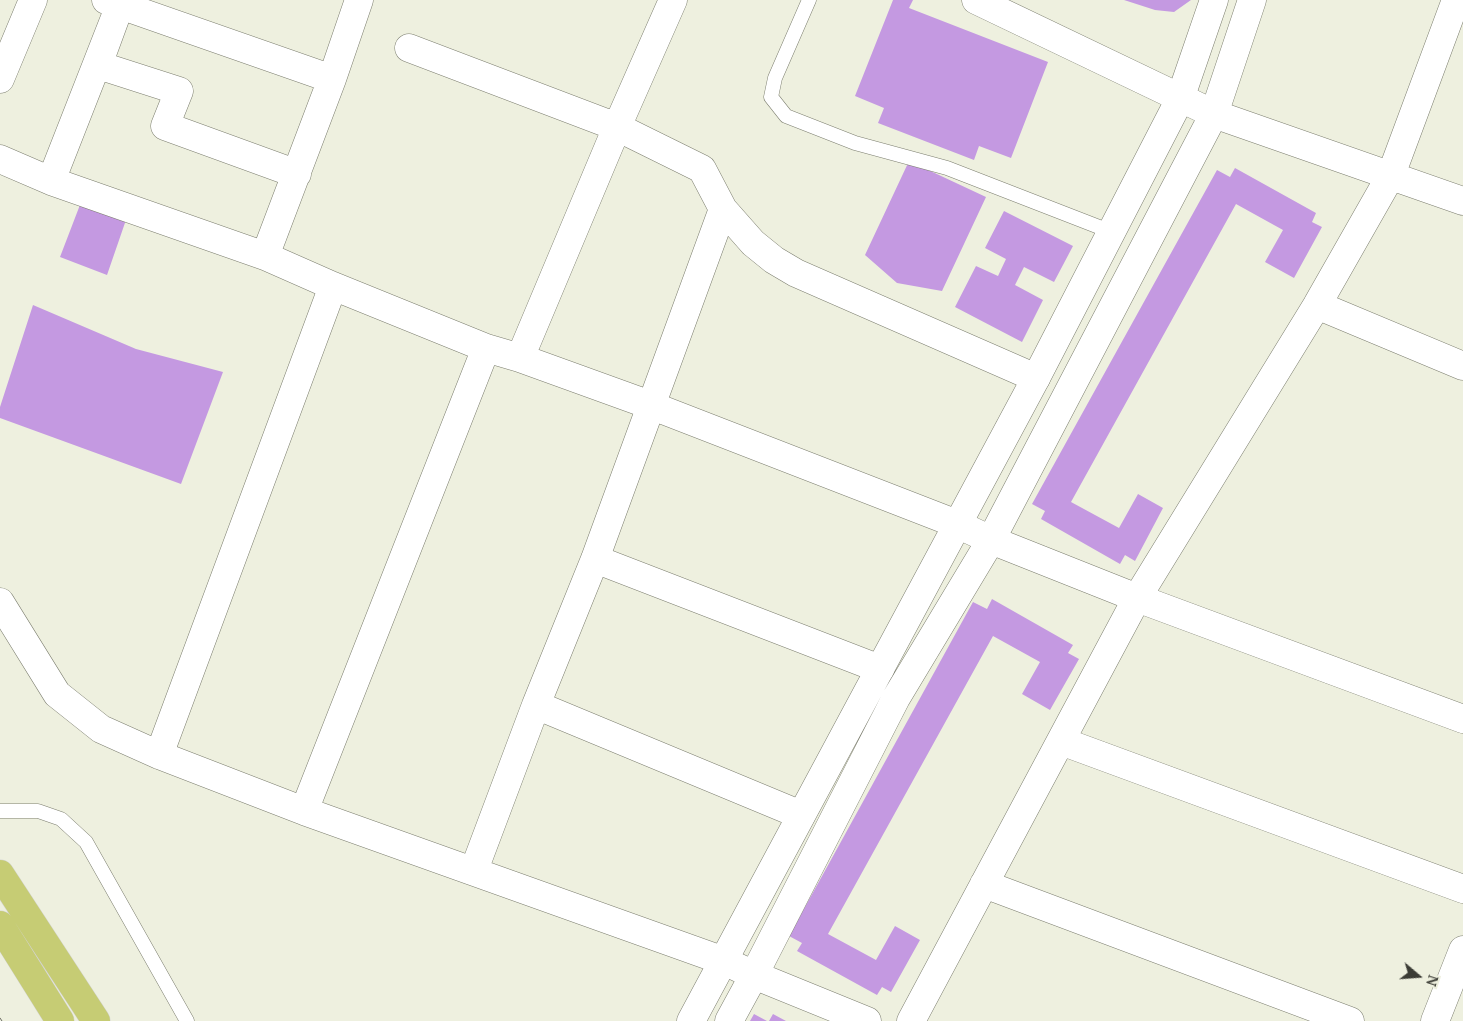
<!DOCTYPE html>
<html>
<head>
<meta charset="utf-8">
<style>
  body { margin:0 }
  #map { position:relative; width:1463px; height:1021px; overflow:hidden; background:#eef0df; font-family:"PT Serif",serif }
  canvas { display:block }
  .north { position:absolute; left:1393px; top:951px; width:50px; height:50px; -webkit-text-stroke:4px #eef0df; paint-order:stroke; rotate:108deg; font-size:14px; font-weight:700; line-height:20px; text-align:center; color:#3b3c35 }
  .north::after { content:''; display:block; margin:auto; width:18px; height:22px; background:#3b3c35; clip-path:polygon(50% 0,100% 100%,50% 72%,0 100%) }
</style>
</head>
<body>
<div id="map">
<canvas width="1463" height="1021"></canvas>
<div class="north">N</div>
</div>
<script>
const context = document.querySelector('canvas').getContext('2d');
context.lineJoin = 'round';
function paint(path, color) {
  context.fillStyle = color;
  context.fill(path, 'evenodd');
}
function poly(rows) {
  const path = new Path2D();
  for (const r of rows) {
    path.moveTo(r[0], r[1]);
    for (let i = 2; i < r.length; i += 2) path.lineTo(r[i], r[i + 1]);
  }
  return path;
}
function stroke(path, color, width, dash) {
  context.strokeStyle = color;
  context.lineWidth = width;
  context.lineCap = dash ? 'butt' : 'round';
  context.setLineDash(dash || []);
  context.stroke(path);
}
paint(poly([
  [893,0,913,0,909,8,1048,62,1011,158,979,146,974,160,878,123,884,108,855,96],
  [1124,0,1191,0,1174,12,1155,10],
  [909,161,986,197,942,291,897,283,865,255],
  [1235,168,1316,213,1312,222,1322,227,1294,278,1265,262,1283,230,1236,204,1071,502,1119,528,1138,494,1163,508,1135,561,1125,555,1120,564,1041,519,1045,511,1032,504,1217,170,1230,177],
  [83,197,127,217,107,275,60,257],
  [1004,211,1073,246,1054,282,1024,267,1015,285,1043,300,1022,342,955,307,976,266,998,276,1006,259,985,248],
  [33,305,136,349,223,372,181,484,0,418,0,407],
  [992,599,1073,645,1068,653,1079,659,1050,710,1022,694,1040,662,993,636,828,934,876,960,895,926,920,940,891,992,882,987,877,995,797,951,802,943,789,936,973,602,987,609],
  [754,1014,767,1021,750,1021],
  [773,1014,786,1021,769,1021]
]), '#c499e1');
const service = poly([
  [809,0,775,78,771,97,786,116,855,143,947,168,1112,232],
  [0,811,38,811,61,819,86,842,187,1021]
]);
const minor = poly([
  [106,0,332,79],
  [976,0,1214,114,1463,201],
  [409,48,617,127,702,169,723,209,753,243,774,260,796,273,1036,378],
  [0,79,33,0],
  [0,159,51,181,265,256,333,286,486,348,520,358,650,405,957,524,991,540,1137,598,1463,719],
  [51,181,120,5,98,65,179,91,165,126,297,174],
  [265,256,332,79,359,0],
  [1317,305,1463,366],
  [520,358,617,127,673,0],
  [595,559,880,669],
  [0,602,57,694,101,729,159,755,304,811,724,961,754,975,867,1021],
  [536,705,801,815],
  [1061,741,1463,889],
  [159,755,333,286],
  [304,811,486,348],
  [474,870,536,705,595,559,723,209],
  [984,884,1350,1021],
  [911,1021,1137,598,1317,305,1391,175,1456,0],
  [1435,1021,1463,950]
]);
const tertiary = poly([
  [691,1021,1036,378,1180,99,1214,0],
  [729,1021,754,975,896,698,991,540,1214,114,1252,0]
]);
const trunk = poly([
  [0,874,96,1021],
  [0,925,60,1021]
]);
stroke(service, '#7c7e6f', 15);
stroke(minor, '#7c7e6f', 29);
stroke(tertiary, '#7c7e6f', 29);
stroke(trunk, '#d4d4d3', 29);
stroke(service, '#fff', 14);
stroke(minor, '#fff', 28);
stroke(tertiary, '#fff', 28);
stroke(trunk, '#c6cc74', 28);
stroke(poly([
  [0,1018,2,1021]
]), '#696a61', 1);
</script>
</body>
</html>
